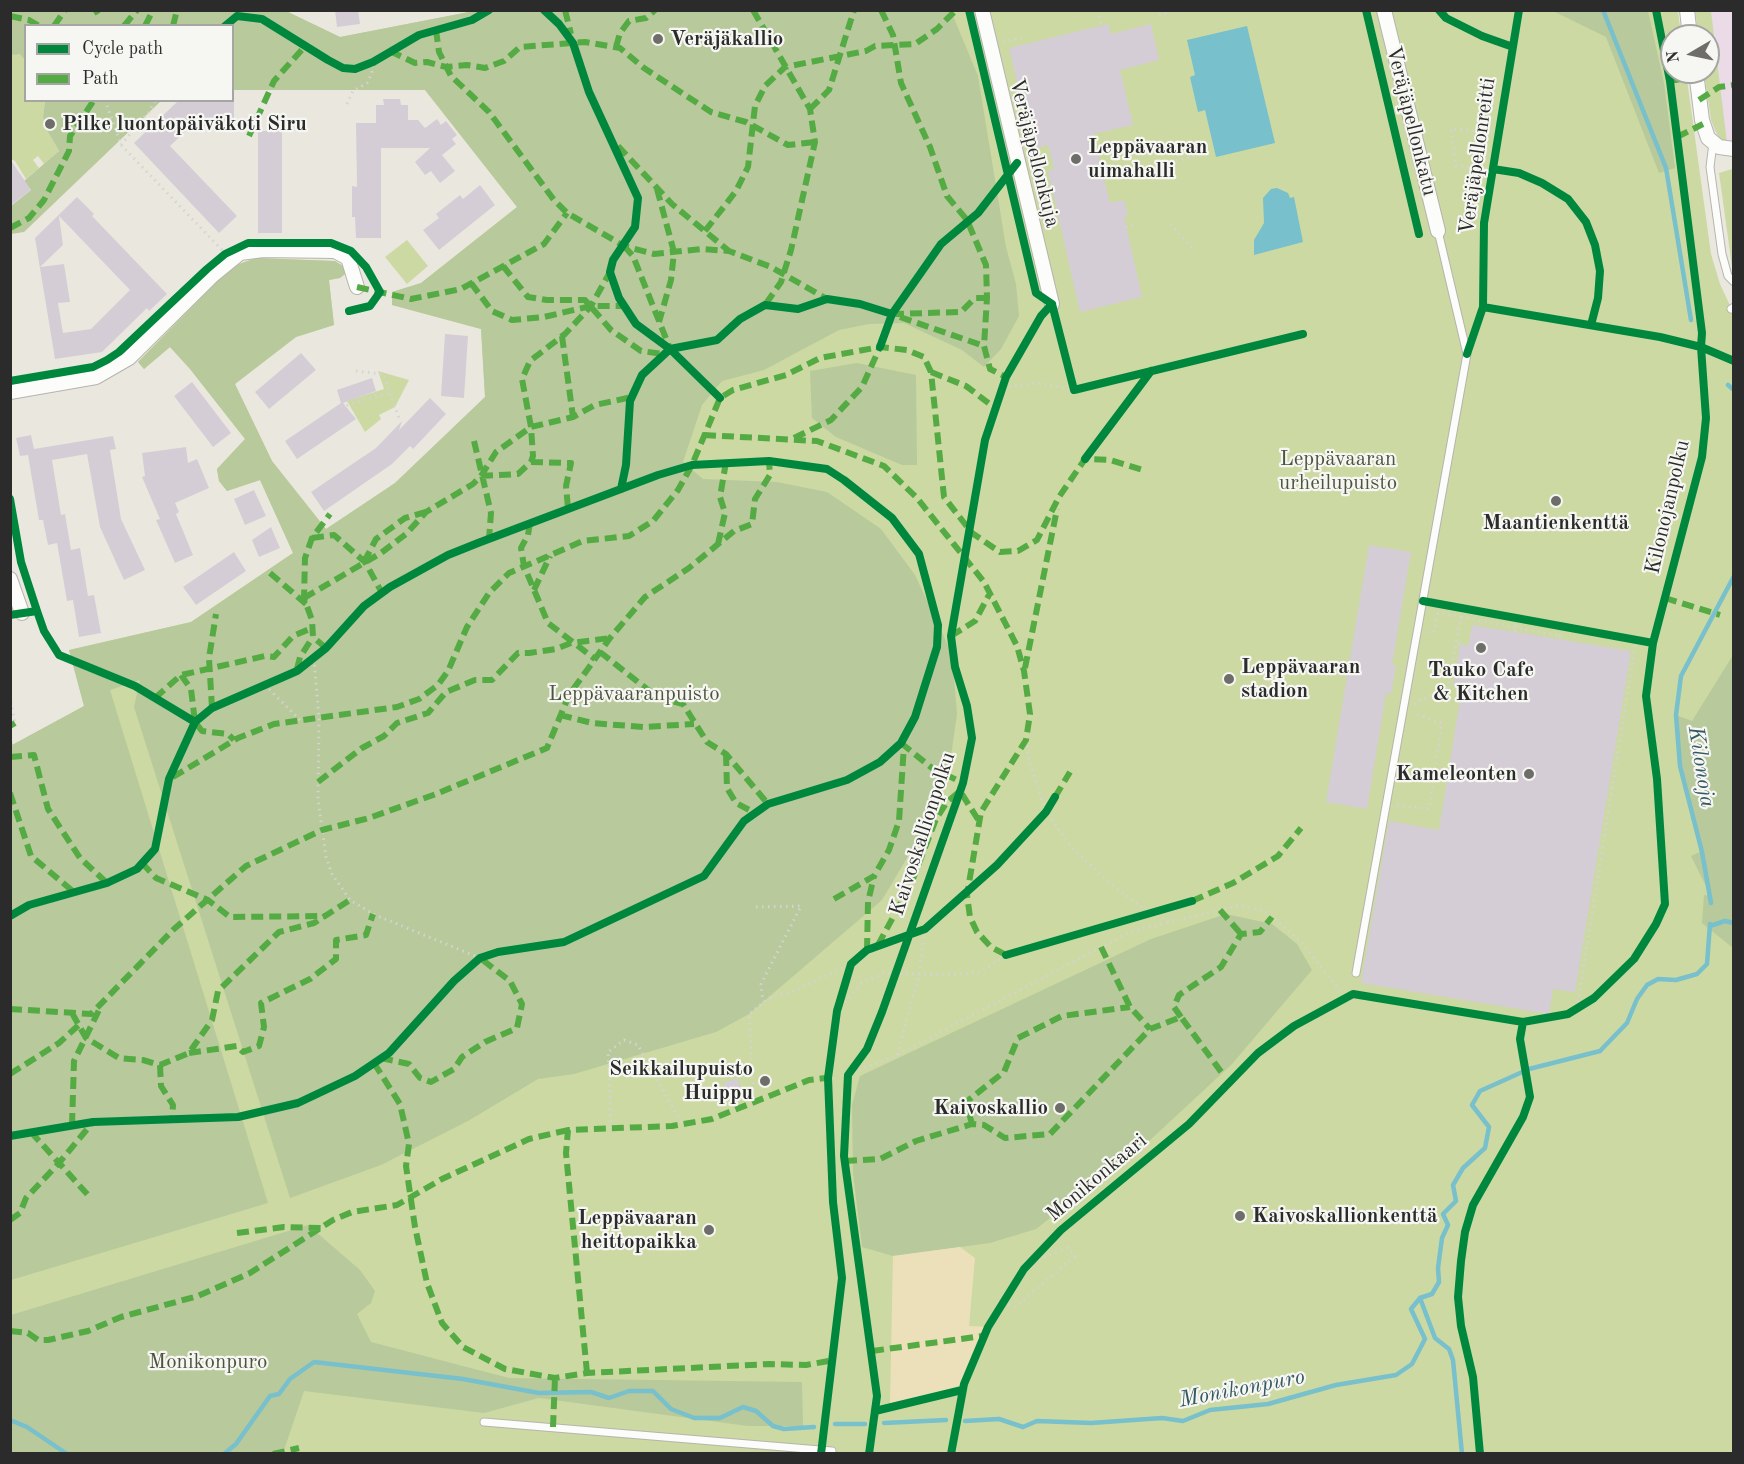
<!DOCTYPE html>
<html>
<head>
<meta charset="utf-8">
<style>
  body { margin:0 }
  #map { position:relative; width:1744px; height:1464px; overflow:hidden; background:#eae8de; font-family:"Old Standard TT",serif }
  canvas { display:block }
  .frame { position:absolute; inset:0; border:12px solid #2b2b2b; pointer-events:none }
  .legend { position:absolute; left:24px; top:24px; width:210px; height:78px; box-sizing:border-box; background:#f6f6f2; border:2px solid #a5a5a2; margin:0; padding:8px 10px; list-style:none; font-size:18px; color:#2b2b2b }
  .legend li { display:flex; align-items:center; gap:12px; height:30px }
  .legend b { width:30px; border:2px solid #a5a5a2 }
  .north { position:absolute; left:1660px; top:24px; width:60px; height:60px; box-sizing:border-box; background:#f6f6f2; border:2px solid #a5a5a2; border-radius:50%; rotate:261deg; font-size:16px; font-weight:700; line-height:24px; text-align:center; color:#2b2b2b }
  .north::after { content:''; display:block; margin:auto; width:21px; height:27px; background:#6e6d6a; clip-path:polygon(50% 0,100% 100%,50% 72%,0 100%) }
</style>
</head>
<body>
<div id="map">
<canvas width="1744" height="1464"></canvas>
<div class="frame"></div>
<ul class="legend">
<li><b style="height:8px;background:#00873e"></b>Cycle path</li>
<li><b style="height:8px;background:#54ab44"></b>Path</li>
</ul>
<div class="north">N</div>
</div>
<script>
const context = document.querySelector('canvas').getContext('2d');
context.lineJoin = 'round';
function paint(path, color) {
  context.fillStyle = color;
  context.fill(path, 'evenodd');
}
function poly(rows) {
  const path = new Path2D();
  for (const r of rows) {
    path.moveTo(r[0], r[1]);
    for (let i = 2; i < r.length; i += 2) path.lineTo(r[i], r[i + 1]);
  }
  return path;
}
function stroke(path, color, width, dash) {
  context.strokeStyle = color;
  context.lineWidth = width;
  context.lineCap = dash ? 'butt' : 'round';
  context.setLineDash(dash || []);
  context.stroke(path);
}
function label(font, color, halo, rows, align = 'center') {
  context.font = font + ' "Old Standard TT",serif';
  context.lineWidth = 4.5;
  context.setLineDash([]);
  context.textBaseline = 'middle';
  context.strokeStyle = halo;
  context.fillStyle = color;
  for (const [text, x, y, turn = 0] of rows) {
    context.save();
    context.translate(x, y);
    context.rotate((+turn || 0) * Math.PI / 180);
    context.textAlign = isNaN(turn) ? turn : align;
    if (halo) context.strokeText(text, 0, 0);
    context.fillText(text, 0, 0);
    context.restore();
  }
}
paint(poly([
  [1695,11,1733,11,1733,145,1713,130,1704,72,1708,72,1708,36,1699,36]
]), '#eadbe6');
paint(poly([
  [479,10,1678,11,1681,36,1672,36,1672,72,1686,72,1711,254,1720,284,1734,314,1733,1453,11,1453,10,732,13,745,84,706,69,650,191,622,293,553,260,480,227,491,219,481,217,469,245,439,190,369,170,347,144,369,138,362,218,279,256,258,335,261,343,266,345,274,340,278,329,280,334,325,296,337,235,384,272,461,326,529,395,483,485,397,481,329,392,305,392,292,421,283,517,207,425,90,233,90,232,26,26,26,26,100,45,101,43,117,45,127,59,151,44,164,38,156,33,160,39,168,26,179,15,161,11,159,11,11,286,11,340,37],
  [1695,11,1711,11,1727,143,1719,139,1711,120,1704,72,1708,72,1708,36,1699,36],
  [1732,169,1734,181,1733,274,1719,173],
  [407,240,428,266,407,284,385,257],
  [378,371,409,380,395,407,379,415,381,419,365,432,347,401,384,389]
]), '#ccd9a3');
paint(poly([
  [479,10,951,11,978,76,1006,247,1016,284,1019,316,1001,349,984,367,962,350,904,323,869,324,839,330,764,370,722,381,702,405,683,462,703,479,777,482,827,492,881,529,915,575,952,654,957,714,949,770,926,826,882,900,749,1014,716,1032,574,1074,538,1079,468,1121,381,1165,290,1198,134,707,140,680,110,690,268,1203,11,1280,10,746,84,706,69,650,191,622,293,553,260,480,227,491,219,481,217,469,245,439,190,369,170,347,144,369,138,362,233,266,256,258,335,261,343,266,345,274,340,278,329,280,334,325,296,337,235,384,272,461,326,529,395,483,485,397,481,329,392,305,392,292,421,283,517,207,425,90,233,90,232,26,26,26,25,60,20,54,11,55,11,11,286,11,340,37],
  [1553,11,1648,11,1664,83,1675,168,1659,173,1606,37],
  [45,101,161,101,24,232,11,234,11,206,31,190,24,181,59,151,45,127,43,117],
  [857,363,916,375,917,465,902,465,836,437,812,418,810,371],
  [1733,655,1733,948,1702,923,1704,895,1711,896,1691,856,1702,851,1680,766,1676,715,1692,721],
  [1226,914,1272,924,1297,944,1312,970,1232,1064,1148,1142,1036,1229,990,1243,893,1256,862,1247,853,1173,852,1105,860,1076,1151,939],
  [308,1225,360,1270,375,1291,371,1303,357,1314,371,1342,509,1378,802,1382,803,1426,748,1426,539,1398,484,1413,304,1391,283,1453,11,1453,11,1315]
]), '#b8c99b');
paint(poly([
  [960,1247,975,1258,969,1326,988,1327,971,1356,972,1363,962,1390,890,1404,893,1256]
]), '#ece0bb');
paint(poly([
  [1247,26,1275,143,1216,157,1205,110,1198,112,1190,77,1195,75,1187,40],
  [1277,188,1288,193,1290,198,1294,197,1303,242,1254,255,1254,240,1264,223,1263,198,1271,189]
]), '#77c0cc');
stroke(poly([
  [1603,10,1666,168,1691,320],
  [1728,385,1734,390],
  [1711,903,1702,852,1680,766,1676,715,1681,676,1734,576],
  [1710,926,1725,921,1734,923],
  [1420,1298,1432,1294,1439,1282,1438,1268,1442,1238,1448,1225,1443,1214,1456,1201,1453,1185,1463,1168,1485,1148,1489,1127,1472,1105,1480,1091,1529,1069,1600,1051,1627,1023,1637,999,1647,985,1658,979,1676,980,1697,974,1707,964,1710,924],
  [1420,1298,1435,1338,1449,1349,1453,1360,1462,1454],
  [10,1420,27,1427,67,1454],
  [965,1421,999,1419,1023,1427,1037,1421,1091,1423,1162,1418,1183,1421,1210,1410,1268,1404,1336,1385,1396,1375,1412,1364,1425,1339,1411,1309,1420,1298],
  [884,1423,946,1420],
  [835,1424,865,1424],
  [224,1454,236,1444,270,1396,279,1394,290,1379,314,1362,463,1379,539,1393,591,1392,609,1398,629,1391,653,1391,671,1409,694,1418,720,1418,743,1407,756,1411,773,1426,784,1429,814,1427]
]), '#77c0cc', 4.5);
paint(poly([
  [335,10,358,10,360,24,337,27],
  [1108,24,1111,34,1151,24,1159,60,1120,70,1133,125,1093,134,1110,203,1124,200,1128,216,1124,217,1142,297,1080,312,1048,171,1054,169,1048,145,1033,149,1009,48],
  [383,99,400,99,401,105,408,105,408,120,418,120,425,128,437,119,441,125,446,121,457,135,452,139,456,144,442,155,455,171,440,183,431,171,425,175,415,162,430,148,381,148,381,238,356,238,355,217,352,217,352,186,357,187,356,123,376,123,376,105,384,105],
  [177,102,234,102,234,126,191,126,170,146,237,216,219,233,134,143],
  [258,131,282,131,282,233,258,233],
  [10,159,31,190,10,206],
  [480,185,495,205,439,250,423,230,439,218,436,214,460,195,463,199],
  [77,197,94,214,92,216,167,294,149,311,147,308,102,352,55,359,35,238],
  [59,216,130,290,91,329,63,333,58,303,70,302,64,264,40,267,63,245],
  [445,334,468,336,464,398,441,396],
  [301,353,316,370,269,409,255,392],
  [372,378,376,391,343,403,356,419,297,459,285,441,341,403,337,390],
  [192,382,231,433,213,447,174,396],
  [430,398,446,414,413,449,410,446,392,464,324,511,311,492,376,448,402,421,399,430],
  [31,435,34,449,113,436,116,449,110,450,121,519,145,570,124,580,100,527,87,454,52,460,61,515,65,514,71,550,80,548,88,596,94,595,101,633,79,637,73,600,67,601,57,543,48,545,43,520,39,520,28,455,20,456,16,438],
  [186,447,188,463,197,459,209,488,175,503,179,512,176,514,193,555,175,563,156,520,160,519,142,477,145,476,142,453],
  [254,490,266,516,245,525,234,499],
  [271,527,280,548,259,557,252,540],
  [1369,545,1411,552,1392,665,1396,665,1391,694,1386,693,1367,809,1326,802],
  [234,552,246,571,196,605,183,587],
  [1472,625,1631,651,1575,992,1553,989,1549,1014,1361,983,1389,821,1439,830,1462,687,1453,686,1460,644,1468,646],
  [737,1078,741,1090,727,1095,723,1083]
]), '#d5cdd6');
const service = poly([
  [1713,143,1710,167,1722,254,1728,276,1734,282],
  [1731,309,1734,307],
  [1356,973,1467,354,1438,231],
  [484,1422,832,1451]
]);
const minor = poly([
  [982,10,1052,304],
  [1384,10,1438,231],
  [1687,10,1690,36],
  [1696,72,1702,120,1708,138,1719,147,1734,149],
  [10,392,96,377,129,358,213,275,240,253,263,250,335,251,348,258,357,287],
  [10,579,22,613]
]);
stroke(service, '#b5b4ae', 9);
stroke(minor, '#b5b4ae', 16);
stroke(poly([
  [1098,10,1101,25],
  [1159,15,1179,10],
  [237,16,239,10],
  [1003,42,1022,38],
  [105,100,121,145,223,251],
  [347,104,353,91,367,83,372,73,373,62],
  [121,145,149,112,155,100],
  [1170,162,1200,155],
  [1493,169,1456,166,1451,129,1499,133],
  [1550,200,1555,191],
  [1171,224,1195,252],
  [1126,227,1133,225],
  [356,371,383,374,399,418],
  [1003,387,1039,383,1074,390],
  [335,409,390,392],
  [1461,617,1560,636,1560,639],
  [1429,632,1434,633,1438,613,1461,617,1456,643,1460,644],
  [1515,632,1518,618],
  [1560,636,1562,626],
  [314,659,319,718,318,799,326,857,332,874,350,900,373,914,480,958],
  [265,685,300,720],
  [10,696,15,723],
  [1414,704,1448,687,1456,643],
  [1026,740,1029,761,1046,812,1072,848,1118,890,1150,913,1170,921],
  [1397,805,1429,809,1442,723,1414,713],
  [756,907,801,906,761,984,763,1002],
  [1577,1008,1636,640],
  [837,1011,862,983,883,973,951,975,981,972,1006,955],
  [897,1055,919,975,925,929],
  [848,1075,897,1055,1132,931,1237,906,1264,910,1301,942,1346,998],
  [754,1102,749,1014,769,998,799,989,851,964],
  [611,1128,608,1052,624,1040,638,1045,682,1124],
  [1003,1303,1015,1307,1075,1256,1067,1248,1030,1263]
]), '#d4d4d0', 3, [1.5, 4.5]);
stroke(service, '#fcfcfa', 7);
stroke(minor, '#fcfcfa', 14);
stroke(poly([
  [565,10,571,34],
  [753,10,810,109,815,142,791,250,781,282,765,305],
  [881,10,893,35,901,83,930,147,947,196,967,220,986,265,987,298,984,346,990,369,1006,377],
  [94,13,99,10],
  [10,16,29,20,39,26],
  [54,26,65,10],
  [124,26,137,10],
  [145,26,153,10],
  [173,26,177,10],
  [436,30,439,52,451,76,489,112,554,200,567,213,624,246,654,254,702,249,729,251,771,267,827,299],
  [616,47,620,33,629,21,646,18,655,10],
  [390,51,415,63,427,62,446,67,467,65,485,68,504,61,520,47,585,42,620,48,644,68,711,112,746,122,788,145,815,142],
  [1670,81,1696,76],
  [1699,100,1719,87,1734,85],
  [810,109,829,90,854,10],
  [249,136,274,81,306,45],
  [1677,137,1703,124],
  [618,146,672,204,729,251],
  [657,189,674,252,671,280,659,322],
  [10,228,29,218,44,200,69,151,70,136,94,100],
  [705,231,736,191,748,167,755,106,765,86,785,67,866,51,875,46,915,44,937,29,956,10],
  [624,246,633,256,669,346],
  [503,266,528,297,547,300,585,300,611,330,641,351,664,354],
  [471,283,492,311,512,320,544,317,591,306,625,306],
  [357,287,411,299,461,289,544,244,567,213],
  [892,314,961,312,975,298,987,298],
  [900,317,984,346],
  [562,336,573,417],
  [931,372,966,386,995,408],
  [704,435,817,441,884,466,917,498,984,582,1017,646,1024,671,1030,714,1026,740,981,812,967,895,970,917,977,932,991,947,1006,955],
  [794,438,831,420,862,387,880,347],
  [474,441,491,513,489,539],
  [531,462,571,463,566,486,568,508],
  [481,476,518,474,531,462,533,456,531,427,522,379,530,361,565,334,591,306,610,272],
  [530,523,528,535,521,548,524,566,548,623,595,659],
  [312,538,334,535,365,562,382,593],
  [718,544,725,513,720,497,726,462],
  [364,562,376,539,405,518,426,512],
  [270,573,306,604],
  [534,590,550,556],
  [304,598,381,553,406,534,426,512,473,484,481,476,496,452,531,427,573,417,595,405,632,397],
  [1665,598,1720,615],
  [951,636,975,621,990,593],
  [326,648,313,637,312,620,304,598,305,558,312,538,330,514],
  [600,652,657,697,683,704,707,742,726,754,768,804],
  [1025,668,1057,509],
  [297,669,300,657,313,637],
  [181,675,191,689,195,722,202,731,228,734,234,740],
  [155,698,181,675,265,656,274,657,293,636,312,628],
  [212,708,209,658,216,614],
  [560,715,592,723,643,727,694,724],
  [10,726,15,723],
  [901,743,932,768,963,783],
  [726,754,727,788,736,803,755,813],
  [10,757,34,755,48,809,80,858,107,883],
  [173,777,238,738,274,724,397,707,419,699,438,685,448,671,467,627,489,593,509,573,583,541,629,536,653,521,678,490,692,465,720,398,733,390,786,375,820,358,880,347,907,350,924,357,931,372,944,497,972,533,1000,552,1018,551,1037,540,1059,497,1085,459,1110,460,1143,470],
  [318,782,362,748,384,736,397,723,428,713,446,692,475,680,492,680,518,653,529,653,556,649,571,643,610,638],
  [10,793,31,856,75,893],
  [1055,797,1070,772],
  [142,863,156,878,208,900,230,917,324,916],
  [834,899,874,876,889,850,899,821,904,745],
  [1192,901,1233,883,1278,856,1301,828],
  [1220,910,1241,934],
  [878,945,911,884,936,819,947,802,960,791,979,821],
  [1101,947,1130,1007,1150,1029],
  [867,950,868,902,874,876],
  [10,1009,91,1014,174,929,246,866,322,830,369,818,436,794,547,748,569,695,610,638,645,597,689,568,734,531,752,524,755,499,770,475,769,461],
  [72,1013,86,1038,119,1058,143,1060,160,1065,189,1053,212,1020,218,991,279,932,314,923,350,900],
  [1181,1017,1174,1007,1179,995,1221,967,1241,934,1260,932,1272,917],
  [189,1053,237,1046,243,1052,259,1046,264,1027,261,1003,310,979,336,959,336,940,366,935,373,914],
  [381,1058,409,1064,420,1078,431,1082,454,1069,462,1057,485,1042,517,1028,522,1004,510,981,480,958],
  [374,1063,400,1104,409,1144,406,1166,415,1227,427,1283,442,1323,463,1347,505,1369,555,1378,587,1373,770,1364,806,1365,834,1360],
  [160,1065,161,1086,173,1105,172,1118],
  [10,1074,59,1043,82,1022],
  [972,1124,966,1102,1004,1072,1018,1038,1062,1016,1130,1007],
  [72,1125,74,1061,100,1008],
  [31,1132,88,1195],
  [845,1161,880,1159,916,1141,972,1124,984,1125,1005,1138,1050,1134,1150,1029,1181,1017,1222,1073],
  [10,1220,20,1213,26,1198,59,1163,93,1122],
  [237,1233,284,1227,321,1228],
  [10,1331,28,1333,38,1340,48,1340,88,1331,121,1317,198,1296,250,1273,333,1220,352,1212,397,1205,442,1179,529,1139,568,1130],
  [872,1351,983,1336],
  [587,1373,566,1153,568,1130,672,1126,712,1119,809,1080,834,1077],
  [553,1427,555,1378],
  [273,1454,299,1448]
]), '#54ab44', 6, [12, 6]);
stroke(poly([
  [544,10,559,24,573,43,589,92,638,198,635,227,613,260,610,272,619,298,636,324,670,349,720,398],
  [969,10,1036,293,1052,304,1074,390,1303,334],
  [1366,10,1419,234],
  [1439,10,1446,18,1482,36,1513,47],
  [225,26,237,16,262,19,328,60,343,68,355,69,373,62,419,35,472,20,489,10],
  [1493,169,1519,173,1542,183,1568,199,1586,222,1595,245,1600,271,1598,298,1591,325],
  [1483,307,1484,223,1519,10],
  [880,347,892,314,941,244,978,213,1017,163],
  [1467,354,1483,307,1660,337,1701,347,1734,361],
  [10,381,93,367,107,360,119,352,207,269,225,254,248,243,331,243,351,251,366,267,380,292,370,306,349,311],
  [1085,459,1151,371],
  [621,489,626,465,630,401,642,375,670,349,717,340,740,319,765,305,798,309,827,299,860,304,892,314],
  [10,499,21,562,37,611,10,615],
  [1423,601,1653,643],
  [37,611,44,631,59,655,135,686,195,722],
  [10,916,29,905,107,883,137,869,155,849,169,779,195,722,212,708,297,671,326,648,364,606,390,587,448,555,478,543,658,475,692,465,769,461,827,469,844,480,892,518,919,554,938,625,937,647,915,717,901,743,880,762,847,780,768,804,744,821,704,876,564,942,498,952,480,958,454,981,389,1053,355,1076,298,1103,238,1117,93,1122,10,1136],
  [1006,955,1192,901],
  [875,1411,962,1390],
  [821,1454,842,1278,833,1202,828,1078,837,1011,851,964,867,950,925,929,997,865,1046,812,1055,797],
  [869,1454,877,1396,844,1156,848,1075,867,1049,882,1012,963,783,972,738,967,706,955,667,951,636,985,440,1006,377,1041,316,1052,304],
  [951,1454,964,1384,988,1327,1024,1269,1061,1230,1189,1124,1258,1053,1294,1026,1353,994,1523,1022,1568,1014,1594,998,1634,959,1656,924,1665,904,1657,779,1646,696,1653,643,1702,457,1706,418,1701,347,1702,333,1670,81,1656,10],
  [1480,1454,1473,1377,1461,1326,1458,1297,1461,1261,1465,1232,1473,1205,1523,1117,1530,1097,1520,1039,1523,1022]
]), '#00873e', 8);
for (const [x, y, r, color] of [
  [658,39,6,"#6e6d6a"],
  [50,124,6,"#6e6d6a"],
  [1076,159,6,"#6e6d6a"],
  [1556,501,6,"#6e6d6a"],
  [1481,648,6,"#6e6d6a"],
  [1229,679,6,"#6e6d6a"],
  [1529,774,6,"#6e6d6a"],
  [765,1081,6,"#6e6d6a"],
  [1060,1108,6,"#6e6d6a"],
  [1240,1216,6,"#6e6d6a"],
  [709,1230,6,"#6e6d6a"]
]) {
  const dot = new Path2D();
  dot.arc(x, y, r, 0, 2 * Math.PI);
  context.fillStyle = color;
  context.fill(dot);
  stroke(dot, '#f6f6f2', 2);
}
label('bold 21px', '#2b2b2b', '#f6f6f2', [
  ["Veräjäkallio",670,39],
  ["Pilke luontopäiväkoti Siru",62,124],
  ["Leppävaaran",1088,147],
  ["uimahalli",1088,171],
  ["Maantienkenttä",1556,523,"center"],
  ["Leppävaaran",1241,667],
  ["stadion",1241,691],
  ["Tauko Cafe",1481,670,"center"],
  ["& Kitchen",1481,694,"center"],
  ["Kameleonten",1517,774,"right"],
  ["Seikkailupuisto",753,1069,"right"],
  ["Huippu",753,1093,"right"],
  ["Kaivoskallio",1048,1108,"right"],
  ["Kaivoskallionkenttä",1252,1216],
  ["Leppävaaran",697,1218,"right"],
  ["heittopaikka",697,1242,"right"]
], 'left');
label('21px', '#2b2b2b', '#f6f6f2', [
  ["Veräjäpellonkatu",1411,121,76],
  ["Veräjäpellonkuja",1034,153,76],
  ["Veräjäpellonreitti",1478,156,-82],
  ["Kilonojanpolku",1668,507,-77],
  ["Kaivoskallionpolku",923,834,-72],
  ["Monikonkaari",1097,1178,-40]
]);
label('21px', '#4d543d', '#f6f6f2', [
  ["Leppävaaran",1338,459],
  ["urheilupuisto",1338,483],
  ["Leppävaaranpuisto",634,694],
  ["Monikonpuro",208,1362]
]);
label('italic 22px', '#345961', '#f6f6f2', [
  ["Kilonoja",1701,767,81],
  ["Monikonpuro",1242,1389,-11]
]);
</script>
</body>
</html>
